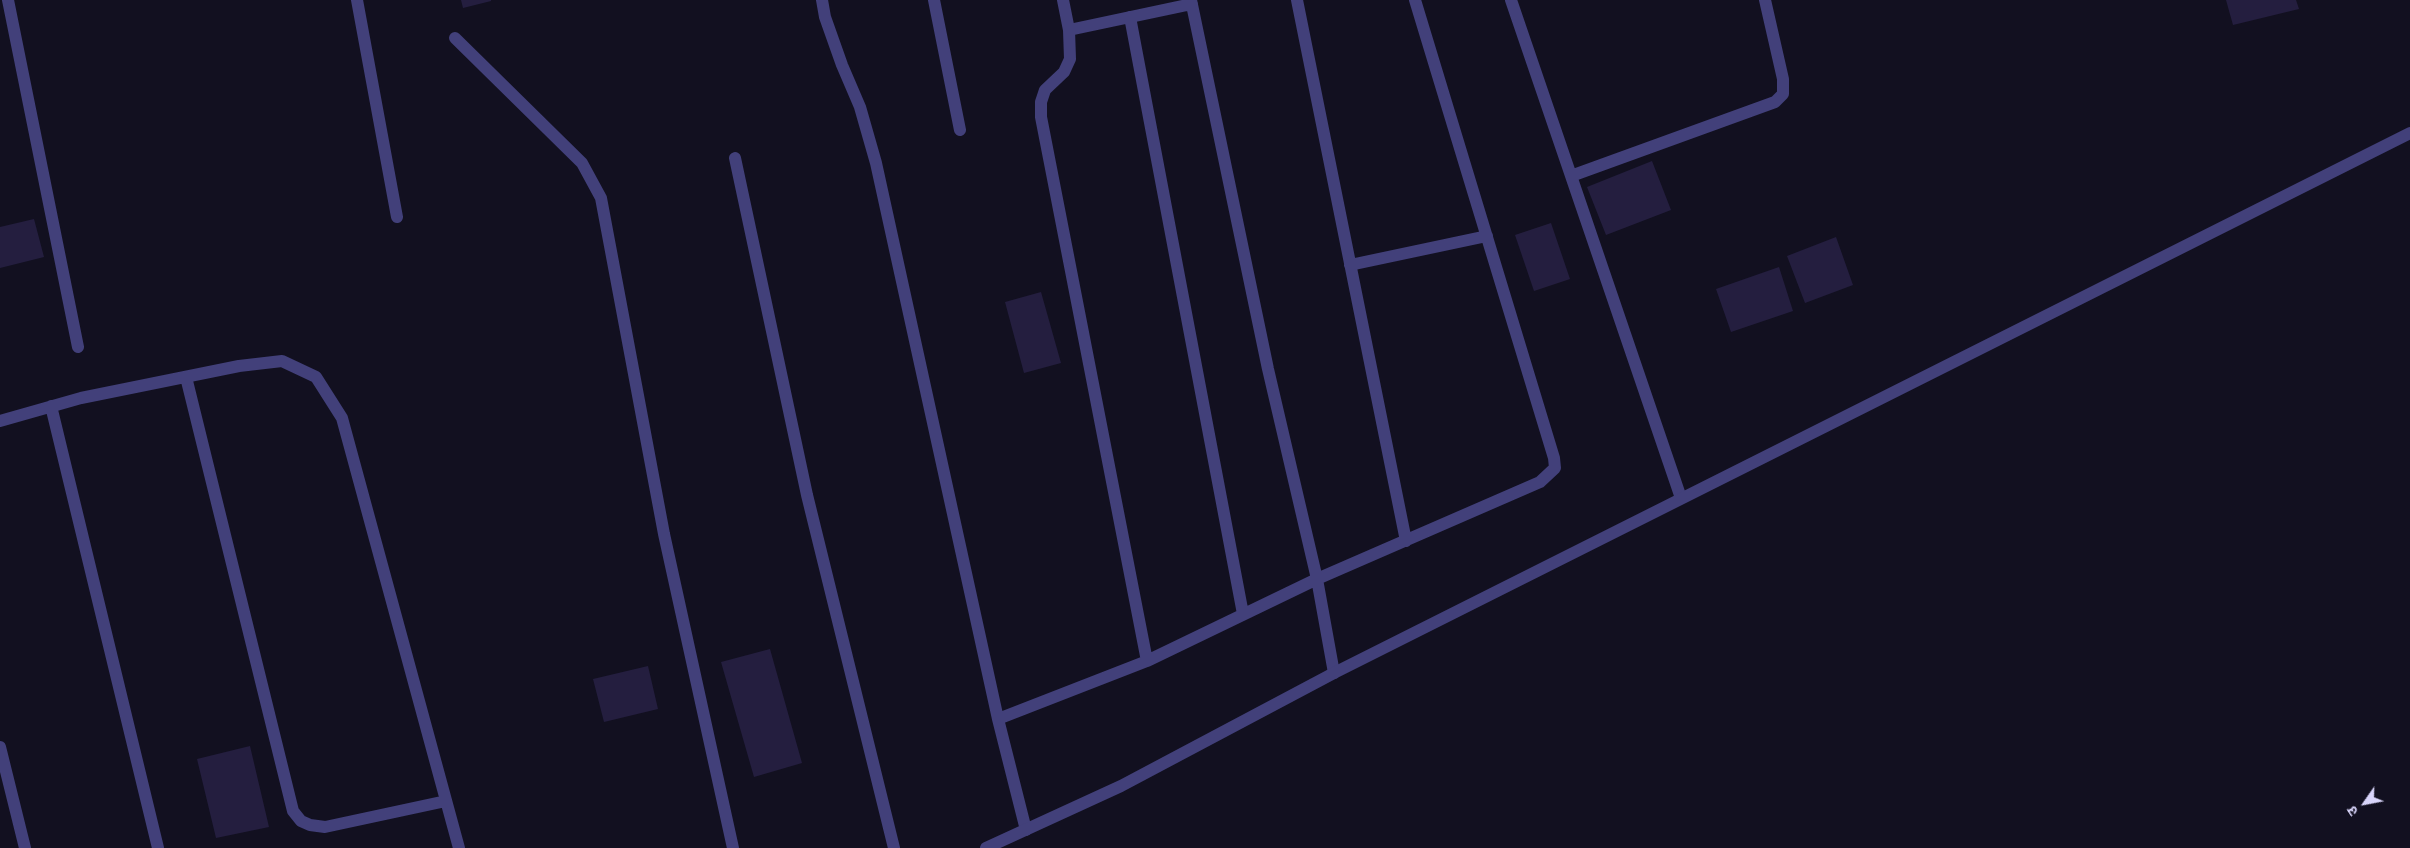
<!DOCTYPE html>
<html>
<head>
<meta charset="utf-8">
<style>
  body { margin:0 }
  #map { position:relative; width:2410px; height:848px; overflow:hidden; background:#121020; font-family:Commissioner,"Noto Sans Devanagari",sans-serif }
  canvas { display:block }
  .north { position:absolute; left:2340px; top:778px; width:50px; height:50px; -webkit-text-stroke:4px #121020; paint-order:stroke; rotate:237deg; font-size:14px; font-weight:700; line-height:20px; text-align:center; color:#d8d4fa }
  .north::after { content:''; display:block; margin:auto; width:18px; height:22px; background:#d8d4fa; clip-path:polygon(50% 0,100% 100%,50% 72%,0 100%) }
</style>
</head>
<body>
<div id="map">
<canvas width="2410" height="848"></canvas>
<div class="north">उ</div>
</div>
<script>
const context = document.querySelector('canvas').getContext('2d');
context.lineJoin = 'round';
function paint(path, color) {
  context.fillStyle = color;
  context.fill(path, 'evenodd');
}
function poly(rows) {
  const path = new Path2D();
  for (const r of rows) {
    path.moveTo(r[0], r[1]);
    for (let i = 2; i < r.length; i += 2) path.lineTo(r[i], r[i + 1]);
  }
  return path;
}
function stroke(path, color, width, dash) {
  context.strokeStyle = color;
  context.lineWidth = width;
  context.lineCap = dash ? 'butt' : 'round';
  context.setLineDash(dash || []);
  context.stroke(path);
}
paint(poly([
  [461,0,491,0,491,1,463,8],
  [2226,0,2296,0,2299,9,2233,25],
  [1652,161,1671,210,1606,235,1587,187],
  [34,219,44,257,0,268,0,227],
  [1551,223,1570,279,1534,291,1515,235],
  [1836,237,1853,285,1805,303,1787,256],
  [1779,267,1793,311,1731,332,1716,289],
  [1041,292,1061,363,1024,373,1005,302],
  [770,649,802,763,754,777,721,662],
  [648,666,658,709,604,722,593,679],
  [250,746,269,827,216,838,197,759]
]), '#241e3f');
stroke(poly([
  [8,0,78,347],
  [357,0,397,217],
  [822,0,825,17,842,65,860,107,876,163,998,719,1026,830],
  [934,0,960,130],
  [1063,0,1069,30],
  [1191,0,1268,369,1317,579,1334,673],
  [1297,0,1406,541],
  [1511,0,1681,498],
  [1130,17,1243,614],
  [455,38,582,163,601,198,664,534,733,848],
  [735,158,807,495,894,848],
  [1571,176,1775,102,1783,94,1783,79,1765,0],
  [1350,265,1487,236],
  [186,377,293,811,301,821,310,825,325,827,446,801],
  [51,406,158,848],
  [0,421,81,398,239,366,282,361,316,377,342,418,459,848],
  [1147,661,1041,117,1041,102,1045,90,1064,72,1070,59,1069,30,1192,4],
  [998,719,1147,661,1317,579,1540,482,1555,468,1554,458,1415,0],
  [0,747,25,848]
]), '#42407a', 12);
stroke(poly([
  [986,848,1121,786,1334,673,2410,133]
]), '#42407a', 12);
</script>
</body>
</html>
